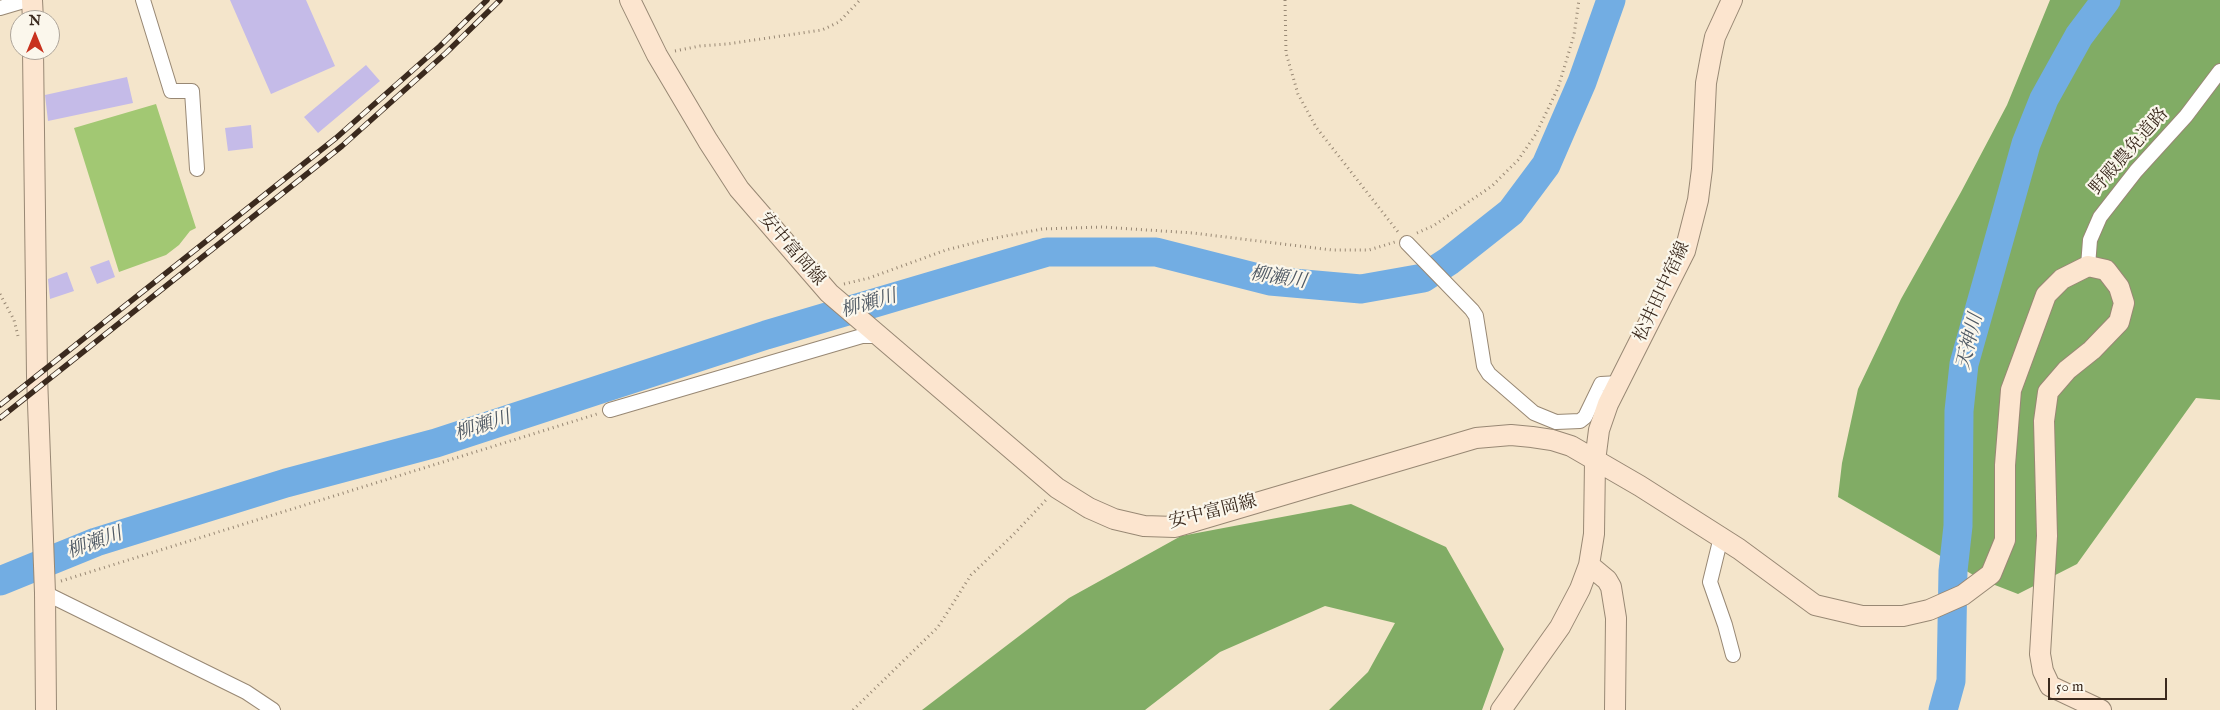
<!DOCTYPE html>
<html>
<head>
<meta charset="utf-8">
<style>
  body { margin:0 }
  #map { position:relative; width:2220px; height:710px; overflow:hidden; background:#f4e5cb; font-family:"IM FELL English",serif }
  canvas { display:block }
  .north { position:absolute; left:10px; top:10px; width:50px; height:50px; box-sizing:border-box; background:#fbf7ec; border:1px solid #aea59a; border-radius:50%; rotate:0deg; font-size:14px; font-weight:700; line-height:20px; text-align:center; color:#3b2a1e }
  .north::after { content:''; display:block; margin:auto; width:18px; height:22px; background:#c8321e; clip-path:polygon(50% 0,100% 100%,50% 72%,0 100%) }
  .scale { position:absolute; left:2048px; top:678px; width:119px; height:22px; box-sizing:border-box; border:2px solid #3b2a1e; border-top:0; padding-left:6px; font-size:15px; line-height:18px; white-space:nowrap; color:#3b2a1e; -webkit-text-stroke:4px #fbf7ec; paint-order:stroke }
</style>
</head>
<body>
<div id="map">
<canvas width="2220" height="710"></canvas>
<div class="north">N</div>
<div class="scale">50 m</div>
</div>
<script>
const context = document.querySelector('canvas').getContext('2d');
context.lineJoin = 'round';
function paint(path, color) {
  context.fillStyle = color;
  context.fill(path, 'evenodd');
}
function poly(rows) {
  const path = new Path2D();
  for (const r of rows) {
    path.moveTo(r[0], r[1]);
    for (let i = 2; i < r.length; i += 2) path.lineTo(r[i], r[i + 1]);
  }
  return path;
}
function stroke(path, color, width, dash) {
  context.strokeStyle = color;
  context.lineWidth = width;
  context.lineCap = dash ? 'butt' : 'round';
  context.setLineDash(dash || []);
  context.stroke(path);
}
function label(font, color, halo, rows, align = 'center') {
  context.font = font + ' "IM FELL English","Noto Serif JP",serif';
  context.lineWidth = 4.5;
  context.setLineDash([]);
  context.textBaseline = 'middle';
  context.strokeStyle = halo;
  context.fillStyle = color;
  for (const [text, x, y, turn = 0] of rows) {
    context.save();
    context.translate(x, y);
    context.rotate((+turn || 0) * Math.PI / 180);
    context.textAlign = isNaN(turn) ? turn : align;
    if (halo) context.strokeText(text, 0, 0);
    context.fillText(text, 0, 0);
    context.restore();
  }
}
paint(poly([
  [156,104,196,228,190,231,179,245,166,255,119,272,74,128]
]), '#a2c873');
paint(poly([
  [2050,0,2220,0,2220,400,2196,398,2077,564,2018,594,1982,580,1838,497,1842,463,1858,389,1901,299,1961,192,2007,105],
  [1351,504,1446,547,1504,649,1482,710,1329,710,1368,672,1395,623,1325,606,1220,652,1145,710,922,710,1069,598,1181,536]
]), '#81ac65');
stroke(poly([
  [0,581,96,542,286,483,436,443,766,335,1047,252,1156,252,1270,281,1361,289,1423,278,1449,261,1511,212,1546,165,1582,82,1611,0],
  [1943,710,1951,681,1953,571,1958,526,1959,411,1964,364,2026,144,2044,99,2079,36,2106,0]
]), '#72ade3', 29);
paint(poly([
  [230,0,306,0,335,66,271,94],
  [366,65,380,81,318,133,304,117],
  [127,77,133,103,48,121,45,95],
  [251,125,253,148,228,151,225,128],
  [109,260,115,277,97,284,90,267],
  [67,272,74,291,50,299,48,279]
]), '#c5bbe8');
const street = poly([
  [143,0,171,91,192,91,197,169],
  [0,8,27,0],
  [1407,243,1472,310,1476,316,1484,366,1489,374,1534,413,1556,422,1580,421,1585,417,1601,384,1619,383],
  [2088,266,2090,240,2100,217,2136,171,2186,116,2220,71],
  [610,410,862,336,877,336],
  [1721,537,1710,582,1725,625,1733,655],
  [45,593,246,692,273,710]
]);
const secondary = poly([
  [32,0,33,20],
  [630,0,657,55,708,141,739,189,829,293,1057,488,1089,508,1114,519,1144,526,1175,527,1476,438,1511,435,1532,437,1552,440,1571,446,1640,486,1739,549,1815,605,1862,616,1903,616,1929,610,1963,595,1991,574,2005,540,2005,465,2011,390,2046,295,2062,279,2088,266,2106,270,2119,287,2124,303,2119,322,2092,350,2067,370,2048,392,2044,421,2047,536,2040,654,2043,671,2050,686,2101,710],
  [33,50,37,376,45,593,46,710],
  [1589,565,1607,580,1611,587,1616,618,1615,710],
  [1501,710,1560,627,1580,589,1589,565,1594,534,1595,461,1599,430,1608,404,1685,251,1698,200,1702,169,1706,83,1711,56,1715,37,1732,0]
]);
stroke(street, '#988874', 16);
stroke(secondary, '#988874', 22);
stroke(poly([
  [1285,0,1286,53,1298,94,1316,127,1398,232],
  [675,51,700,46,727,44,822,30,839,22,860,0],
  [1417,233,1433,226,1492,186,1518,160,1536,134,1558,88,1574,35,1579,0],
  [844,284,869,278,946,250,985,240,1042,229,1102,227,1193,233,1332,250,1369,250,1395,242],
  [0,294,14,320,18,336],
  [61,581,597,414],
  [853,710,938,627,971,575,1013,535,1046,500]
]), '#988874', 3, [1, 4]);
stroke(street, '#fff', 14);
stroke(secondary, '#fce5cf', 20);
const rail = poly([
  [0,405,336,138,440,46,487,0],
  [0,418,342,146,446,53,500,0]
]);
stroke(rail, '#3b2a1e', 5.5);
stroke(rail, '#fbf7ec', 4, [11]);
label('18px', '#3b2a1e', '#fbf7ec', [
  ["野殿農免道路",2130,152,-49],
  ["安中富岡線",791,250,49],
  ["松井田中宿線",1663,292,-65],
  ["安中富岡線",1213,513,-14]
]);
label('italic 19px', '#4e5863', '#fbf7ec', [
  ["柳瀬川",1278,279,9],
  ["柳瀬川",869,305,-16],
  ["天神川",1971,342,-76],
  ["柳瀬川",483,427,-18],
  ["柳瀬川",95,544,-20]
]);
</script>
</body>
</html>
